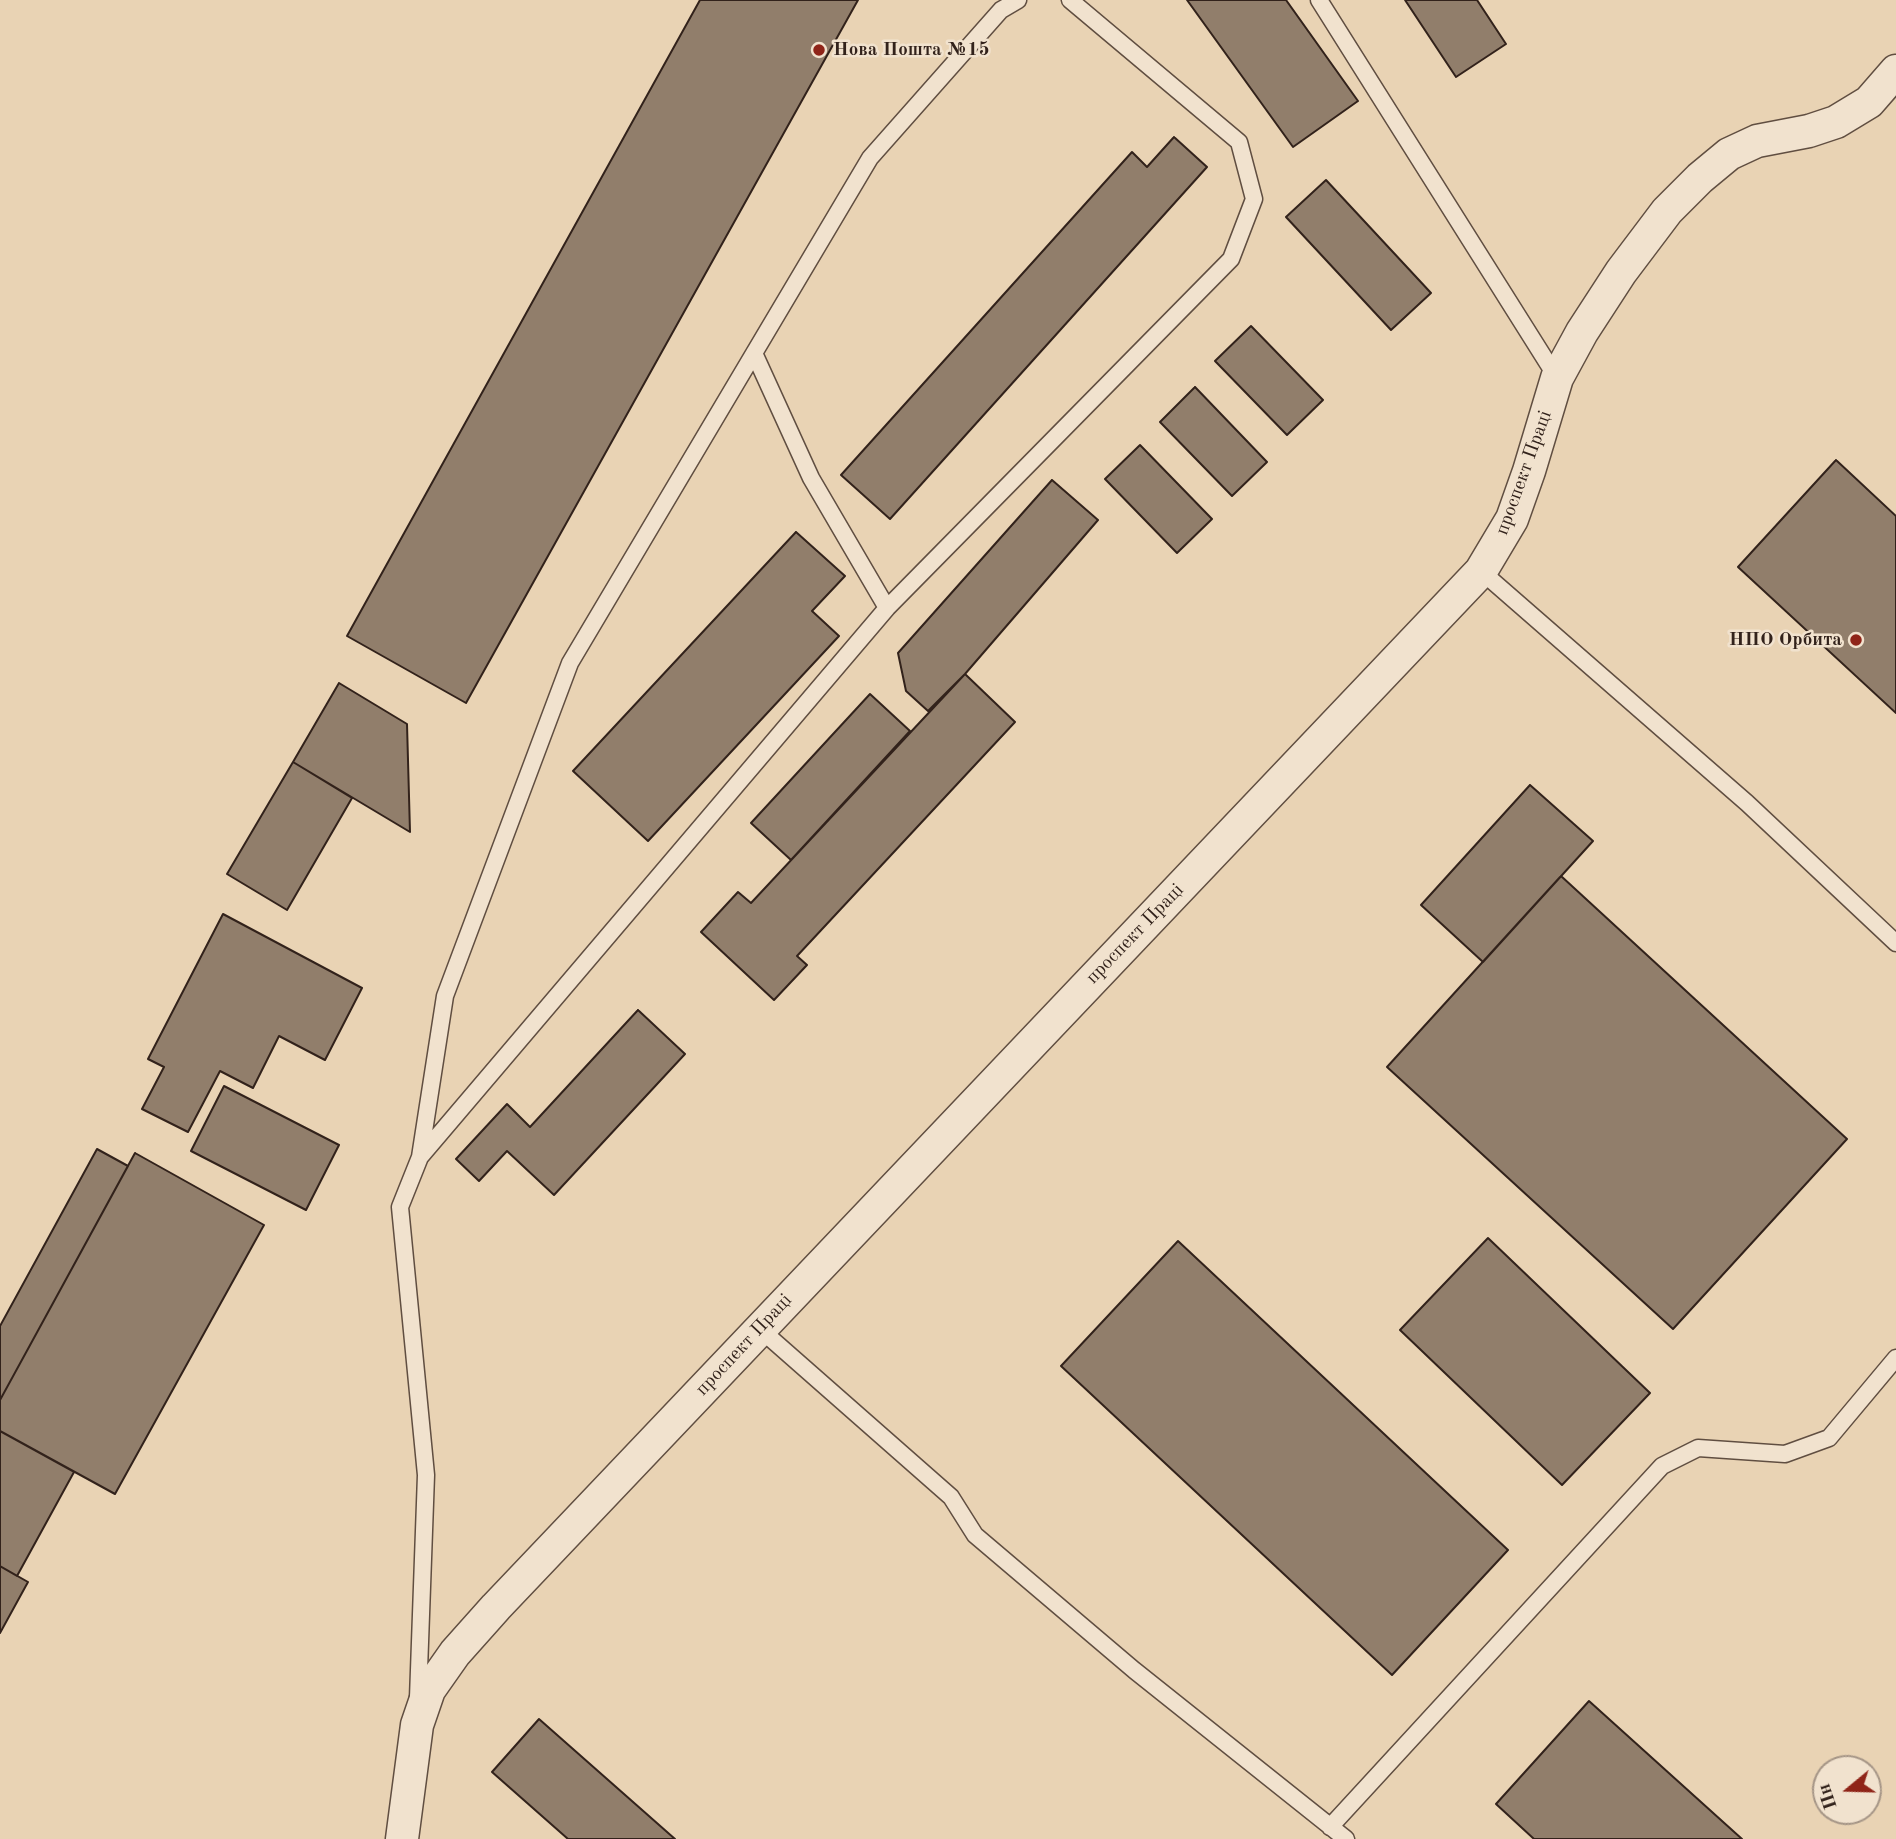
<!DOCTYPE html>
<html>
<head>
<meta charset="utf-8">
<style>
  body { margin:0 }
  #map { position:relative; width:1896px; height:1839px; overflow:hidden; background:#e9d3b4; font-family:"Old Standard TT",serif }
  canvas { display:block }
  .north { position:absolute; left:1812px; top:1755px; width:70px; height:70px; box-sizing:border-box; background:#f1e2ce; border:2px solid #a59586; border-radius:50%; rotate:251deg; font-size:19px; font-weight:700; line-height:28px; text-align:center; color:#32221b }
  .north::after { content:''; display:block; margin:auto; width:24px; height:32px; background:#8f2418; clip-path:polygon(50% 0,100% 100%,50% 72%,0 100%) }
</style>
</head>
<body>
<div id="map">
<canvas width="1896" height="1839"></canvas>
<div class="north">Пн</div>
</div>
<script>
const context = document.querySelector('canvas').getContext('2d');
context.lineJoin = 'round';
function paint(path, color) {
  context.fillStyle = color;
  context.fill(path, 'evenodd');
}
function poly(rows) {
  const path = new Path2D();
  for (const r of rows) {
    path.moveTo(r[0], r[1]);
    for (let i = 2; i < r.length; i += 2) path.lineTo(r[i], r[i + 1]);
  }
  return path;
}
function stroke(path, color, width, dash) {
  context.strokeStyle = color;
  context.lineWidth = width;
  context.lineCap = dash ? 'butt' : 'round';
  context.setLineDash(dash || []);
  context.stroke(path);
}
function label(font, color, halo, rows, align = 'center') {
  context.font = font + ' "Old Standard TT",serif';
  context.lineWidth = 5;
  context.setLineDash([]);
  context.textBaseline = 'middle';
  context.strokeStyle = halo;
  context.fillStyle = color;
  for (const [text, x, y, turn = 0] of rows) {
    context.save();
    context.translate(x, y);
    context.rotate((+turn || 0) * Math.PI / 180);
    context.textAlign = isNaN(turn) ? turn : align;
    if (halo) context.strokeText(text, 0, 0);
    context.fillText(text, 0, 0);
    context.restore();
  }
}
const building = poly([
  [700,0,858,0,466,703,347,636,700,0],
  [1187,0,1286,0,1358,101,1293,147,1187,0],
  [1405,0,1477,0,1506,44,1456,77,1405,0],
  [1174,137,1207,167,890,519,841,475,1132,152,1147,167,1174,137],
  [1326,180,1431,293,1391,330,1286,217,1326,180],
  [1251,326,1323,400,1287,435,1215,361,1251,326],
  [1195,387,1267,462,1232,496,1160,422,1195,387],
  [1140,445,1212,519,1177,553,1105,479,1140,445],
  [1836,460,1896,516,1896,713,1738,567,1836,460],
  [1052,480,1098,520,965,674,928,711,906,691,898,653,1052,480],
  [796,532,845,576,812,611,839,636,648,841,573,771,796,532],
  [965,674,1015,722,797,956,807,965,774,1000,701,932,738,892,751,903,965,674],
  [339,683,407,724,410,832,293,762,339,683],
  [870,694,910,731,791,860,751,823,870,694],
  [293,762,352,798,287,910,227,874,293,762],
  [1530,785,1593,841,1483,962,1421,905,1530,785],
  [1561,876,1847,1139,1673,1329,1387,1067,1561,876],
  [223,914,362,988,325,1060,279,1036,253,1088,220,1071,188,1132,142,1109,164,1067,148,1059,223,914],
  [638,1010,685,1054,554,1195,507,1151,479,1181,456,1159,507,1104,530,1127,638,1010],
  [224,1086,339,1145,306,1210,191,1151,224,1086],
  [97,1149,128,1166,0,1400,0,1326,97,1149],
  [135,1153,264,1225,115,1494,0,1431,0,1400,135,1153],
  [1488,1238,1650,1393,1562,1485,1400,1330,1488,1238],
  [1178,1241,1508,1550,1392,1675,1061,1366,1178,1241],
  [0,1431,74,1472,17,1576,0,1566,0,1431],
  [0,1566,28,1582,0,1633,0,1566],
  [1589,1701,1742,1839,1534,1839,1496,1804,1589,1701],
  [539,1719,675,1839,568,1839,492,1772,539,1719]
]);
paint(building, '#917e6b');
stroke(building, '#32221b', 2);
const service = poly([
  [1319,0,1557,378],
  [754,353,811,478,887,608],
  [1481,571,1747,803,1896,943],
  [420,1157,887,608,1231,259,1254,199,1239,142,1070,0],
  [760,1329,951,1497,975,1535,1134,1670,1346,1839],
  [418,1698,426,1475,400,1207,420,1157,445,996,570,663,870,158,1001,10,1018,0],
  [1330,1827,1662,1466,1698,1448,1785,1454,1829,1438,1896,1358]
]);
const minor = poly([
  [402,1839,417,1725,429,1690,455,1653,496,1607,1481,571,1512,519,1529,471,1557,378,1582,332,1621,272,1667,211,1700,178,1729,154,1757,141,1809,131,1836,122,1869,102,1896,71]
]);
stroke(service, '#604e41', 19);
stroke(minor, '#604e41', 35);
stroke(service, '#f1e2ce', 16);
stroke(minor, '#f1e2ce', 32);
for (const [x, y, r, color] of [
  [819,50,7,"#8f2418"],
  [1856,640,7,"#8f2418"]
]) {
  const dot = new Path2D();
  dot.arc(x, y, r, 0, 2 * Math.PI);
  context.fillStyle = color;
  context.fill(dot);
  stroke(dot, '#f1e2ce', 2.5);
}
label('bold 19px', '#32221b', '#f1e2ce', [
  ["Нова Пошта №15",833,50],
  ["НПО Орбита",1842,640,"right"]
], 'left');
label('19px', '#32221b', '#f1e2ce', [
  ["проспект Праці",1524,473,-70],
  ["проспект Праці",1135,934,-46],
  ["проспект Праці",744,1345,-47]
]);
</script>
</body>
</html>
